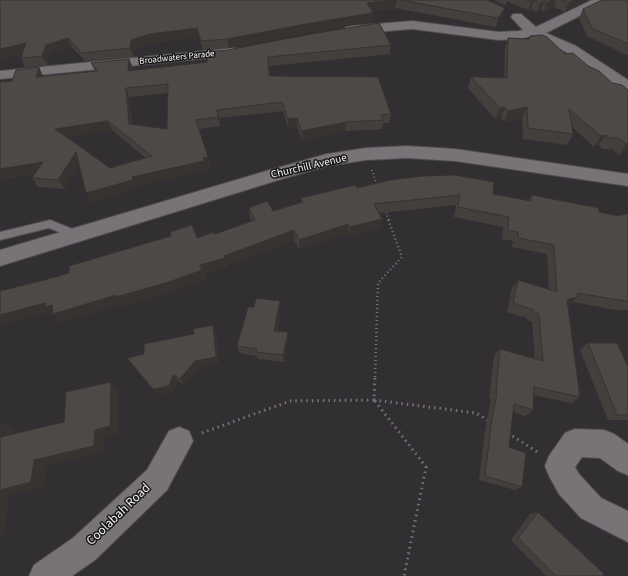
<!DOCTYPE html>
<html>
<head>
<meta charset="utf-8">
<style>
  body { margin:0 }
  canvas { display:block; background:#322f33 }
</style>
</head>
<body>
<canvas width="628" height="576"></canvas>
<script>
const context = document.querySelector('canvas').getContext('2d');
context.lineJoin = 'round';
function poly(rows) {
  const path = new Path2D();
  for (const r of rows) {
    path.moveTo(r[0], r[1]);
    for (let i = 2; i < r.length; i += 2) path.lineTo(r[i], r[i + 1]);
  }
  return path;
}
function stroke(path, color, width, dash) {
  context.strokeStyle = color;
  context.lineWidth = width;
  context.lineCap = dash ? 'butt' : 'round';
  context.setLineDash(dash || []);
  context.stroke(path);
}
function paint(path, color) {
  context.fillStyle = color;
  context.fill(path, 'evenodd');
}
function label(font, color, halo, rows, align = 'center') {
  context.font = font + ' "Source Sans 3",sans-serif';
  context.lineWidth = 3;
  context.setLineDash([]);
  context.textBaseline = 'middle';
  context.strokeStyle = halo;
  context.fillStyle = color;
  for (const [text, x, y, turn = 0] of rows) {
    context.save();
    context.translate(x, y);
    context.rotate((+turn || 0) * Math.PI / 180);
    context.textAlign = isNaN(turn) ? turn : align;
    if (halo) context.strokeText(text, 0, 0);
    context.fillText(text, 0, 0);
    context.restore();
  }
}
const service = poly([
  [50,220,80,232,81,235,80,238,76,239,49,228,0,240,0,232,50,220]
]);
const minor = poly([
  [592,0,607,0,605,3,546,33,576,46,628,80,628,92,623,90,566,52,532,36,519,39,499,40,412,29,351,34,346,33,344,30,346,27,351,26,412,21,499,32,519,31,523,30,511,17,513,14,521,14,536,27,592,0],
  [234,48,239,49,241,52,239,55,0,79,0,71,234,48],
  [179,427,189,431,193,441,167,490,95,560,72,576,29,576,34,565,73,538,147,470,169,431,179,427],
  [575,429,604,430,614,434,628,444,628,475,618,471,600,458,582,457,575,467,579,474,601,498,628,511,628,542,581,518,559,494,549,476,545,466,549,456,565,433,575,429]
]);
const tertiary = poly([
  [407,146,455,149,628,174,628,186,455,161,407,158,366,160,327,166,285,178,0,266,0,250,273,169,327,154,366,148,407,146]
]);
stroke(service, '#4e4c4f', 2);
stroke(minor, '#4e4c4f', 2);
stroke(tertiary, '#4e4c4f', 2);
stroke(poly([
  [372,170,377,186],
  [385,209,389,220]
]), '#777478', 2, [1, 2.5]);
stroke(poly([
  [375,377,378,283,402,257,388,219]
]), '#777478', 2.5, [1, 3]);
stroke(poly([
  [374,400,476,413,489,421],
  [375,401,426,467,404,576],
  [202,433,290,401,374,400,375,376],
  [508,433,539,453]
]), '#777478', 3, [1.5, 4]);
paint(service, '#777377');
paint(minor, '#777377');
paint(tertiary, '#777377');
paint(poly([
  [0,0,487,0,505,8,502,16,496,27,395,8,371,11,372,22,311,32,229,48,203,50,199,37,153,43,134,49,134,57,85,61,72,47,50,53,47,65,25,67,21,58,22,54,0,59],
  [493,0,589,0,565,12,554,7,544,11,541,10,537,12,531,9,528,10,507,1,505,5],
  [628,0,628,55,627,55,587,36,579,18,583,9],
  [530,36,588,66,612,83,628,152,619,155,612,149,603,149,598,145,594,147,572,127,573,134,567,145,523,139,522,118,504,122,501,118,495,119,468,88,471,77,504,78,505,49,508,38,529,39],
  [391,45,390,54,269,66,270,76,391,114,389,123,383,123,382,129,345,131,302,140,297,127,288,128,283,111,219,118,220,126,199,129,211,166,205,167,206,170,136,186,137,188,91,202,79,164,64,189,38,187,32,178,35,174,0,179,43,76,95,71,91,63,129,59,133,68,132,71,207,62,204,52],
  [168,93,167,129,132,124,129,97],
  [112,130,146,158,110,168,67,137],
  [357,188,493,194,528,201,532,195,599,212,618,216,628,213,628,310,616,310,573,302,569,306,568,306,580,397,571,403,533,395,533,410,525,416,513,412,509,447,522,487,515,490,479,480,485,431,491,399,489,399,494,356,500,349,535,359,532,322,527,320,527,318,507,312,512,288,518,280,549,290,547,254,512,247,513,241,502,239,503,227,454,217,456,205,379,213,382,219,380,228,349,236,348,233,299,249,294,240,227,265,227,267,204,274,205,279,173,291,122,306,121,304,61,322,54,315,53,316,50,312,52,278,197,238,215,234,252,221,250,217,249,208,273,211,301,202,301,198],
  [254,307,281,309,277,331,288,340,284,362,258,359,257,356,239,353,237,346],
  [216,332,219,363,199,367,184,385,178,381,173,391,158,395,144,354],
  [588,343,628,367,628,420,608,420,580,350],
  [538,512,603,576,546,576,511,540,530,514]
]), '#433f3c');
paint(poly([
  [392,0,397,0,395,8,366,11,367,3],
  [534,0,531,9,528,10,532,2],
  [553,0,556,0,554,7,544,11,547,3],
  [575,0,589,0,565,12,568,3],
  [544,1,541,10,537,12,540,3],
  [505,8,502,16,496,27,498,18],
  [373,13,372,22,311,32,229,48,227,39,311,23],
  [197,28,199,37,153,43,134,49,134,57,130,48,131,40,150,34],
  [68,38,72,47,50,53,47,65,42,56,46,45],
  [26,43,31,51,0,59,0,49],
  [129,59,133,68,132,80,128,71],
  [39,67,43,76,36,77],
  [126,88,129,97,132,133,129,124],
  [505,107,501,118,495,119,500,108],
  [527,107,522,118,504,122,508,111],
  [217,110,219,118,220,126,218,117],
  [297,118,297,127,288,128,288,119],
  [108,121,112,130,61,138,55,129],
  [346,122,345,131,302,140,301,131],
  [606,135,598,145,594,147,601,136],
  [626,144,628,144,628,152,619,155],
  [76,152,81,161,64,189,58,180],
  [208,157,211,166,205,167,206,170,136,186,137,188,91,202,86,193,132,177],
  [43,162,49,171,0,179,0,169],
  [382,219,380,228,349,236,350,227],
  [348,224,348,233,299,249,299,240],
  [294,230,294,240,227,265,227,267,204,274,200,265],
  [202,270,205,279,173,291,122,306,121,304,61,322,54,315,53,316,50,312,0,325,0,315,45,303,52,305],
  [577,297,569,306,560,308,567,300],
  [280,301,281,309,275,338,274,331],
  [213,325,216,332,219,363,199,367,184,385,180,379],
  [288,332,288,340,284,362,283,355],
  [173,375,178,381,173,391,158,395,153,389],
  [111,382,119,390,119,433,104,436,104,452,47,466,45,487,9,495,4,537,0,538,0,490,34,460,95,430],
  [0,423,14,430,12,444,0,438]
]), '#373331');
const building = poly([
  [0,0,392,0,367,3,373,13,311,23,227,39,201,41,197,28,150,34,131,40,130,48,82,53,68,38,46,45,42,56,21,58,26,43,0,49,0,0],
  [400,0,487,0,505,8,498,18,400,0],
  [528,0,553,0,547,3,544,1,540,3,534,0,532,2,528,0],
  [561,0,575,0,568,3,561,0],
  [602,0,628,0,628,44,592,28,583,9,602,0],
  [379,23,391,45,268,57,269,76,378,77,391,114,381,115,383,120,346,122,301,131,297,118,288,119,282,102,217,110,218,117,196,120,208,157,203,158,204,161,132,177,133,180,86,193,76,152,58,180,32,178,43,162,0,169,0,82,12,81,16,70,39,67,36,77,98,71,91,63,129,59,128,71,208,62,204,52,228,50,311,34,379,23],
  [168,84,167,129,129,124,126,88,168,84],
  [108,121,152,156,110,168,55,129,108,121],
  [542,35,547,37,565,54,573,53,588,66,599,71,612,83,622,85,628,90,628,144,626,144,619,138,610,138,606,135,601,136,569,109,573,134,528,128,527,107,508,111,505,107,500,108,471,77,507,78,508,38,529,39,530,36,542,35],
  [455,175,494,182,493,194,531,201,532,195,599,208,599,212,618,216,628,213,628,301,625,301,578,293,577,297,567,300,580,397,534,387,533,410,514,404,509,447,526,453,522,487,485,476,491,425,497,393,496,393,500,349,543,361,539,314,533,312,534,310,513,303,518,280,557,292,554,245,518,238,518,232,508,230,509,217,458,207,460,195,374,204,382,219,350,227,348,224,299,240,294,230,224,256,225,258,200,265,202,270,169,282,116,297,116,295,53,314,52,305,45,307,45,303,0,315,0,291,52,278,69,273,69,266,171,236,170,232,192,225,197,238,214,232,215,234,255,220,249,208,267,201,273,211,303,202,301,198,355,185,357,188,390,180,423,176,455,175],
  [256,298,280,301,274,331,288,332,283,355,256,352,257,349,237,346,248,307,254,307,256,298],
  [213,325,216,357,195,361,180,379,173,375,169,386,153,389,127,358,144,354,144,344,194,334,193,329,213,325],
  [588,343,617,343,628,367,628,415,617,415,588,343],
  [111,382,110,426,95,430,94,446,34,460,31,482,0,490,0,437,64,422,66,392,111,382],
  [538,512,604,574,603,576,556,576,518,538,538,512]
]);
paint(building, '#4e4946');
stroke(building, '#373331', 1);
label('9px', '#f4f2f4', '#191819', [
  ["Broadwaters Parade",177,58,-6]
]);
label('11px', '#f4f2f4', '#191819', [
  ["Churchill Avenue",309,167,-13]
]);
label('13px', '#f4f2f4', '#191819', [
  ["Coolabah Road",119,515,-44]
]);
</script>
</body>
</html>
